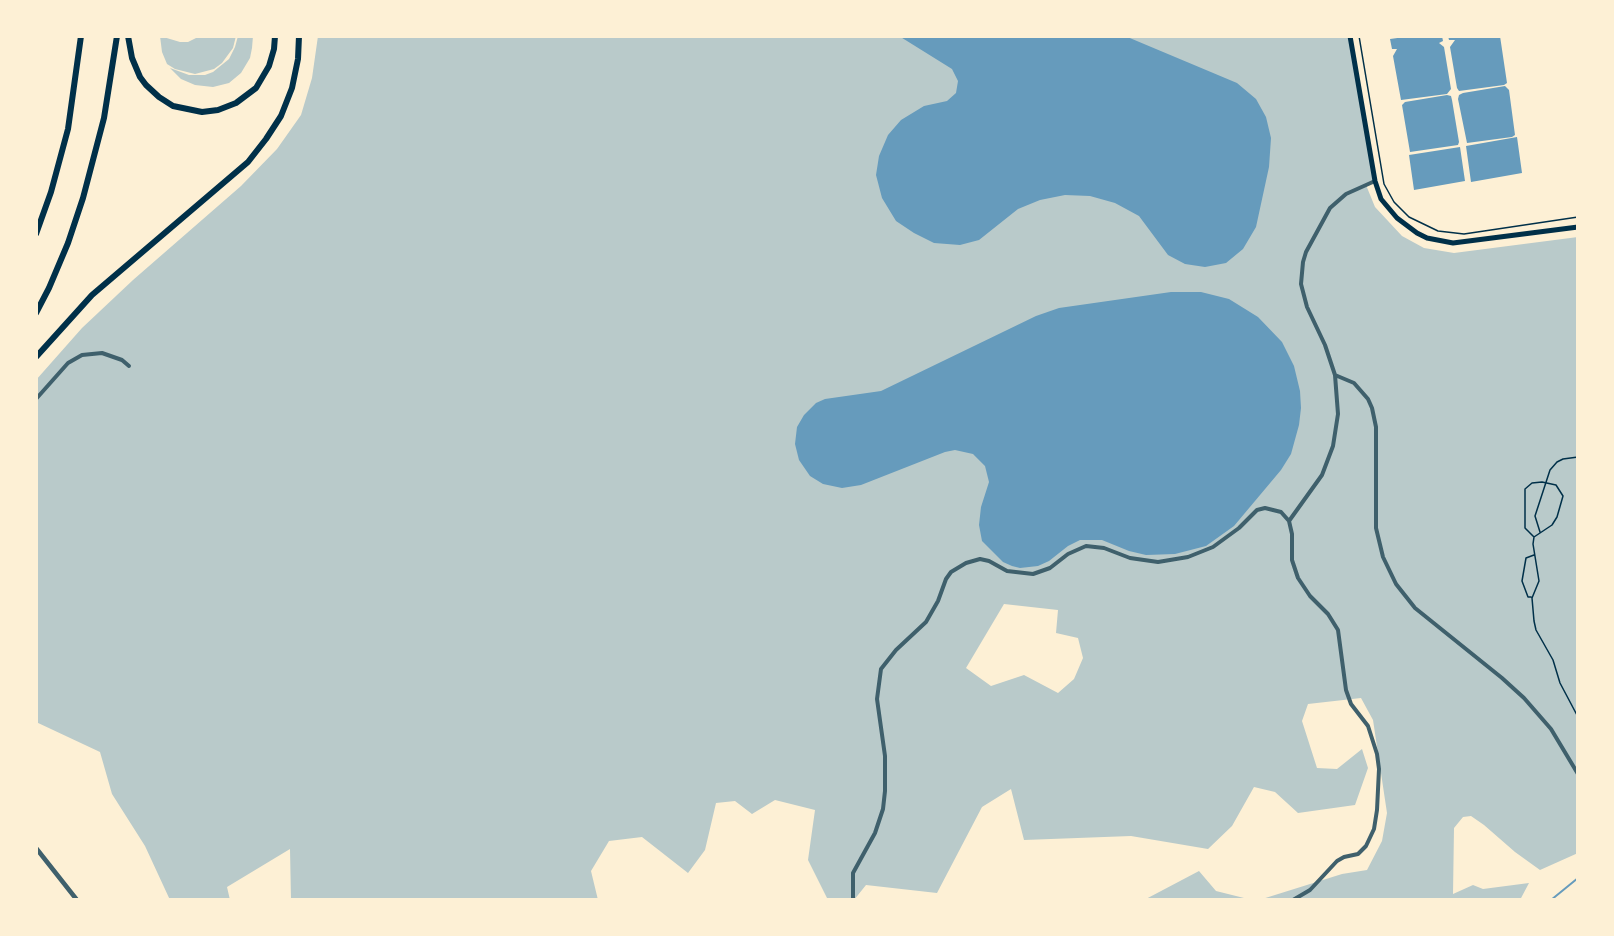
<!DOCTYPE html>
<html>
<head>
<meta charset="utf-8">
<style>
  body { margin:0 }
  #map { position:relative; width:1614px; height:936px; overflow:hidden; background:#fdf0d5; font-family:"Source Sans 3",sans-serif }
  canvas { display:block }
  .frame { position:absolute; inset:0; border:38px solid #fdf0d5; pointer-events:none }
</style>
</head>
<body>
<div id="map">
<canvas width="1614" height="936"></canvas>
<div class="frame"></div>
</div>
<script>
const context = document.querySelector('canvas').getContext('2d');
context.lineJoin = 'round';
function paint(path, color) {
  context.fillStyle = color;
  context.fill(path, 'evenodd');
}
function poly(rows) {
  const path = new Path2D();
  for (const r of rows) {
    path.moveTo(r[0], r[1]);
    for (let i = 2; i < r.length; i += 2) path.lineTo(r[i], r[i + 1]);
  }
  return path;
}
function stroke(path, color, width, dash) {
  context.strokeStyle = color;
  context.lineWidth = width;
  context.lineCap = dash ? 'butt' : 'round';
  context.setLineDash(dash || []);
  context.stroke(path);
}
paint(poly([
  [160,36,180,42,188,42,200,36,236,36,233,48,222,63,214,69,195,74,175,69,167,64,162,52],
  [238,36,253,36,252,48,250,58,241,73,229,83,213,87,195,85,181,79,170,68,189,75,205,75,213,72,229,59,235,47],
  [318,36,1350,36,1375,181,1366,185,1375,207,1402,236,1424,248,1454,253,1578,237,1578,853,1540,870,1515,852,1484,825,1471,816,1463,817,1454,828,1453,894,1473,885,1483,889,1529,883,1520,900,1259,900,1342,874,1367,870,1382,841,1387,813,1373,720,1361,698,1308,704,1302,721,1317,768,1337,769,1362,749,1368,768,1355,805,1298,813,1275,792,1254,787,1232,826,1208,849,1131,836,1024,840,1011,789,982,807,937,893,866,885,854,900,828,900,808,860,815,810,775,800,752,814,735,801,716,803,705,850,688,873,642,837,609,841,591,871,598,900,291,900,290,849,227,887,230,900,170,900,145,846,112,794,100,752,36,722,36,380,82,328,133,280,241,186,277,149,301,115,312,78],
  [1004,604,1058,610,1056,633,1078,638,1083,658,1074,679,1058,693,1024,675,991,686,966,668],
  [1199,871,1216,891,1252,900,1144,900]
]), '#b9caca');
paint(poly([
  [899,36,1125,36,1237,83,1256,99,1266,117,1271,138,1269,167,1256,227,1243,249,1226,263,1205,267,1185,264,1168,255,1139,216,1115,203,1090,196,1065,195,1040,200,1018,209,979,240,960,245,934,243,914,233,896,221,882,198,876,175,879,156,888,135,901,120,924,106,947,101,956,93,958,81,952,69],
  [1412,36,1442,36,1443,41,1439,43,1444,47,1451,89,1447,94,1401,100,1393,56,1397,49,1392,49,1390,39],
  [1448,36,1500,36,1507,83,1504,85,1459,91,1457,88,1450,47,1455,40,1449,40],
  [1505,86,1509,90,1515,135,1512,137,1467,143,1458,99,1459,95,1463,93],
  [1447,95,1451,96,1452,100,1459,142,1458,145,1410,152,1402,105,1405,102],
  [1517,137,1522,173,1471,182,1466,146],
  [1460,147,1465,181,1414,190,1409,155],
  [1171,292,1201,292,1229,299,1258,317,1282,342,1294,366,1300,391,1301,408,1299,425,1291,454,1281,470,1234,526,1206,546,1175,554,1146,555,1129,551,1102,540,1080,540,1068,546,1049,561,1038,566,1020,568,1012,566,1003,562,982,541,979,525,981,507,989,482,985,466,973,454,955,450,945,452,861,485,842,488,823,484,810,476,799,460,795,444,797,427,804,415,816,403,825,399,881,391,1036,316,1059,308]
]), '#669bbc');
stroke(poly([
  [1577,692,1578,695],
  [1551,900,1578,878]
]), '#669bbc', 2);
stroke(poly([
  [1359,36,1384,184,1394,202,1409,217,1438,231,1464,234,1578,217],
  [1540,532,1535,516,1550,470,1557,462,1563,459,1578,457],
  [1534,537,1525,528,1525,489,1532,483,1542,482,1556,485,1563,496,1557,517,1552,525,1534,537,1533,544,1539,581,1532,598,1534,621,1536,630,1553,660,1560,683,1578,717],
  [1531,597,1528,597,1522,581,1526,558,1534,555]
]), '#003049', 1.5);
stroke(poly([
  [1375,181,1346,194,1330,208,1306,252,1303,262,1301,284,1307,307,1325,345,1335,375,1354,383,1368,399,1372,408,1376,427,1376,528,1383,557,1396,584,1415,608,1502,678,1524,698,1551,729,1578,774],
  [36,399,68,363,82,355,102,353,122,360,129,366],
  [1289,521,1322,475,1333,446,1338,414,1335,375],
  [853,900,853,873,875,833,883,809,885,791,885,756,877,699,881,669,896,650,926,622,938,601,946,579,951,572,966,563,980,559,989,561,1007,571,1033,574,1050,568,1068,554,1086,546,1104,548,1130,558,1158,562,1188,557,1213,547,1239,528,1257,510,1265,508,1281,512,1289,521,1292,534,1292,560,1298,578,1310,596,1328,614,1338,630,1346,690,1351,704,1368,726,1377,754,1379,769,1377,810,1374,829,1366,846,1358,854,1344,857,1337,861,1310,890,1293,900]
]), '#3f606c', 4);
stroke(poly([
  [36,848,77,900]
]), '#3f606c', 4.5);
stroke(poly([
  [1350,36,1375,181,1381,199,1397,218,1417,233,1427,238,1453,243,1578,227]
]), '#003049', 5);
stroke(poly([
  [128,36,132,58,140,77,146,85,159,97,173,106,202,112,218,110,236,103,256,88,269,66,274,49,275,36],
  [36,234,51,192,68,129,81,36],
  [36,313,49,288,68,243,83,198,104,118,117,36],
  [36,357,92,295,248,162,266,139,281,116,292,88,298,59,299,36]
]), '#003049', 6);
</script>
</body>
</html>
